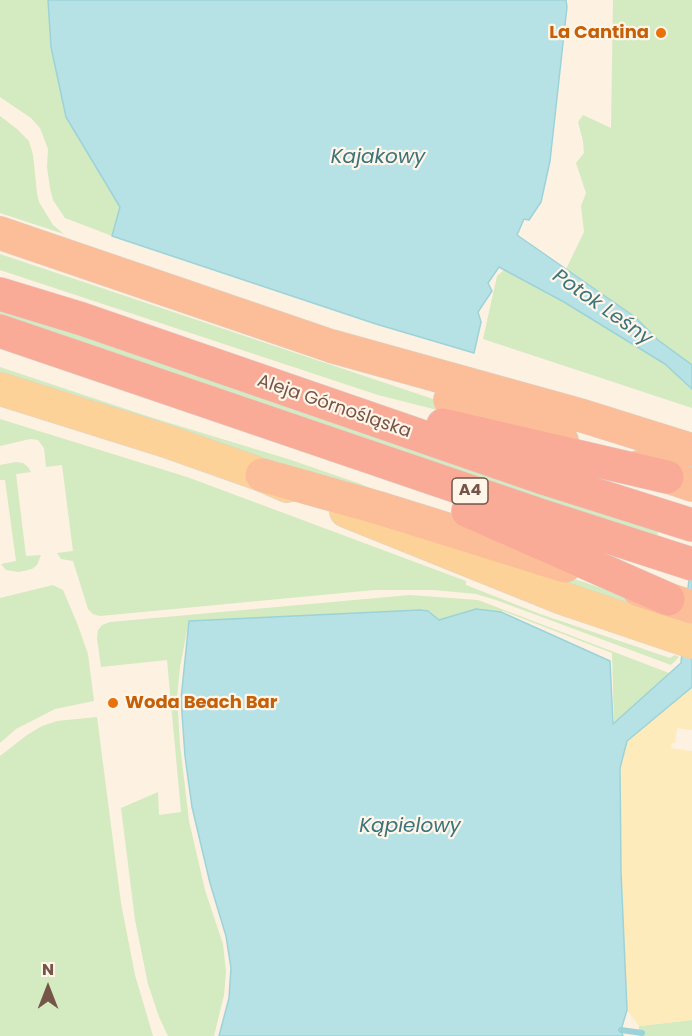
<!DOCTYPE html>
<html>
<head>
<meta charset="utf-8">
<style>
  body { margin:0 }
  #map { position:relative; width:692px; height:1036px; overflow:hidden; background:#fdf1e2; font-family:Poppins,sans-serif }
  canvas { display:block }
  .north { position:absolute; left:18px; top:958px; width:60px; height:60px; -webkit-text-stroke:4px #fff5e9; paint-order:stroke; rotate:0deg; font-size:16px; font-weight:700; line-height:24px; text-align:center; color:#755548 }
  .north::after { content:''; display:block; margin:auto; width:21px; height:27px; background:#755548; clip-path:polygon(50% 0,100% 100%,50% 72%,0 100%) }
</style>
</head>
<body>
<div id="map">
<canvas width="692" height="1036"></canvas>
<div class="north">N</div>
</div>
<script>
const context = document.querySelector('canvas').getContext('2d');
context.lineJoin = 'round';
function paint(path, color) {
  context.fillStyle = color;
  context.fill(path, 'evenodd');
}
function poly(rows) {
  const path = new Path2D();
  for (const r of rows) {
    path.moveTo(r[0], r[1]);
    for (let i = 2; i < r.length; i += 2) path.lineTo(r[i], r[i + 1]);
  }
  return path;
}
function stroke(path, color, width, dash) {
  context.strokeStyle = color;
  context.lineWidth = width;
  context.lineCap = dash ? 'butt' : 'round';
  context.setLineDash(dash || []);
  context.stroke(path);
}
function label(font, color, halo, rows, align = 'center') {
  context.font = font + ' Poppins,sans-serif';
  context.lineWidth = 4.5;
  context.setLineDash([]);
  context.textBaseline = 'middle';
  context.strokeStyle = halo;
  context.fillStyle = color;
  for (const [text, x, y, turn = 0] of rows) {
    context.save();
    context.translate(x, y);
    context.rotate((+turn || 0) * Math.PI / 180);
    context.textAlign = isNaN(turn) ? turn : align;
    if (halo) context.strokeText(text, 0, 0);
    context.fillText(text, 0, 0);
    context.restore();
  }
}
paint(poly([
  [0,0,48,0,51,47,66,117,120,207,112,236,65,218,53,200,50,188,47,167,48,149,40,128,31,118,0,97],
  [613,0,692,0,692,408,483,339,497,276,511,264,545,287,567,267,584,232,581,206,586,193,576,163,584,153,583,141,578,122,583,115,611,128],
  [0,116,17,129,29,141,33,155,37,193,39,202,53,225,64,234,0,213],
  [0,254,451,405,457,415,378,395,0,270],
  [0,307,658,531,657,539,0,319],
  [0,367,150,417,288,459,358,483,438,515,0,376],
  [0,419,187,477,466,581,466,585,540,614,670,658,675,655,679,657,671,665,496,600,476,594,434,590,374,590,100,616,93,614,88,609,73,561,61,559,57,553,73,551,62,465,46,467,44,448,38,440,30,439,0,446],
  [16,462,23,463,28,467,31,472,16,474,26,556,41,555,37,565,32,569,19,572,6,570,1,564,16,561,5,480,0,480,0,465],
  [414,525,658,607,656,616],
  [53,585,63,590,77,623,88,654,94,701,55,709,16,729,0,743,0,598],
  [410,595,478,600,669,673,662,683,614,723,612,653,503,611,501,612,476,609,439,620,428,611,420,610,189,621,180,667,177,697,180,745,189,821,205,890,223,944,226,972,224,995,214,1036,168,1036,159,1017,148,984,135,920,121,808,158,792,159,815,181,812,167,660,101,667,97,638,98,630,102,625,110,622],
  [97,717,121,903,135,975,153,1036,0,1036,0,756,27,735,42,726,57,721],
  [692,1020,692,1036,639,1036,639,1026]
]), '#d4eac0');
paint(poly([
  [692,687,692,730,677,728,675,743,672,743,671,748,692,751,692,1020,639,1026,627,1010,621,872,620,768,627,741]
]), '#fdebbc');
const water = poly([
  [48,0,566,0,567,7,550,161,541,202,529,220,524,219,517,235,635,317,658,340,692,365,692,389,665,364,564,302,499,267,488,283,492,291,478,312,481,322,474,353,376,324,112,236,120,207,66,117,51,47,48,0],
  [692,547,692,687,627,741,620,768,621,872,627,1010,621,1030,623,1036,219,1036,229,998,231,968,226,936,210,883,192,807,185,756,181,699,189,621,420,610,428,611,439,620,476,609,501,612,610,661,613,724,681,663,692,547]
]);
paint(water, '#b6e2e6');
stroke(water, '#9cd3d8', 1.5);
stroke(poly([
  [621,1030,642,1033]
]), '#9cd3d8', 6);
const primary = poly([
  [0,389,166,441,262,475,287,486],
  [346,511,562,598,692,642]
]);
const trunk = poly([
  [0,233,331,346,583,416,692,450],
  [450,400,562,441],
  [639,467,692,485],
  [262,475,379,508,565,566],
  [639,590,692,607]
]);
const motorway = poly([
  [0,294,82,319,540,477,692,525],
  [0,331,540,515,692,564],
  [443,425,667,477],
  [468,511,668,599]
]);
stroke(primary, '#dbd3cf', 34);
stroke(trunk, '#dbd3cf', 34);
stroke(motorway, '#dbd3cf', 34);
stroke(primary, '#fdd299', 33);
stroke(trunk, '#fbbe98', 33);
stroke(motorway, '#f9ab97', 33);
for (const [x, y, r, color] of [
  [661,33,6,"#e8710a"],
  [113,703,6,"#e8710a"]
]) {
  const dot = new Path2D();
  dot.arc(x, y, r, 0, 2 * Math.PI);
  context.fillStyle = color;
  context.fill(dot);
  stroke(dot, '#fff5e9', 2);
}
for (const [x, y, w] of [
  [470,491,36]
]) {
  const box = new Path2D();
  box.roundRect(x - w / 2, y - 13, w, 26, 4.5);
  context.fillStyle = '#fff5e9';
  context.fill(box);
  stroke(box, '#755548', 1.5);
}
label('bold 16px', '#755548', null, [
  ["A4",470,491]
]);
label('bold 18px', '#c56008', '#fff5e9', [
  ["La Cantina",649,33],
  ["Woda Beach Bar",125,703,"left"]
], 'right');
label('18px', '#755548', '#fff5e9', [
  ["Aleja Górnośląska",334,407,19]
]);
label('italic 20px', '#3c747b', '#fff5e9', [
  ["Kajakowy",378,158],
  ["Potok Leśny",602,308,35],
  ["Kąpielowy",410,827]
]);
</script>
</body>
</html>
